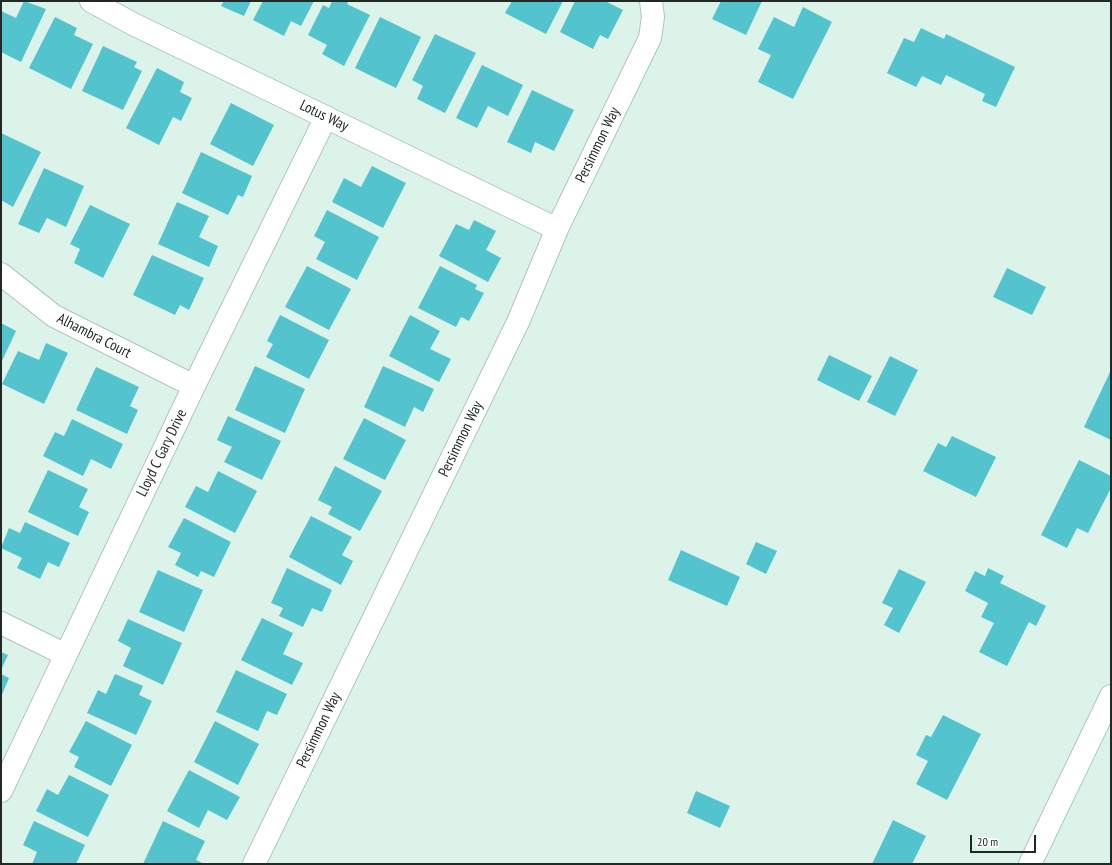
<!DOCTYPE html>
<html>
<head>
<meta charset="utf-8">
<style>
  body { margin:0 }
  #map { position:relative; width:1112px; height:865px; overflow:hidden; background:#dcf3ea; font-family:"PT Sans Narrow",sans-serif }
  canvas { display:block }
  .frame { position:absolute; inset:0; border:2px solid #212926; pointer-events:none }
  .scale { position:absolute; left:970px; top:835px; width:66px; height:18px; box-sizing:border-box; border:2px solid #212926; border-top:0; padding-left:5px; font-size:12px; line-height:14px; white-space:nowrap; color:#212926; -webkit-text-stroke:3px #fff; paint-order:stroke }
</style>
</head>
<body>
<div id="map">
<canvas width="1112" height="865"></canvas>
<div class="frame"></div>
<div class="scale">20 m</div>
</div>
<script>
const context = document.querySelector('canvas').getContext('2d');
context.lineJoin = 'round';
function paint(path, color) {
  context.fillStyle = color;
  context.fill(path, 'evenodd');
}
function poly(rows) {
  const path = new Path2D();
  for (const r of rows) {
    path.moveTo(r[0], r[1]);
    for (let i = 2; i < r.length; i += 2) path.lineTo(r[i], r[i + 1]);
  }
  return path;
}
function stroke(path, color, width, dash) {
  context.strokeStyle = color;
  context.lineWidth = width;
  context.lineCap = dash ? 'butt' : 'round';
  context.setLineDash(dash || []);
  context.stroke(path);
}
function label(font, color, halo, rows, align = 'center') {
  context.font = font + ' "PT Sans Narrow",sans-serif';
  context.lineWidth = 3;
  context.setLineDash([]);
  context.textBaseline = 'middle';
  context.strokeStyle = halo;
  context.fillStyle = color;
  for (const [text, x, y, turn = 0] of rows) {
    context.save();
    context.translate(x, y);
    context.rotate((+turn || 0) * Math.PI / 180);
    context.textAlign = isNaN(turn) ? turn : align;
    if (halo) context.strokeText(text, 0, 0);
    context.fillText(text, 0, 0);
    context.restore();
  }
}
paint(poly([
  [24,1,46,9,21,62,1,52,1,11,16,18],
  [224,1,251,1,244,16,221,6],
  [263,1,314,1,301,26,291,21,284,36,253,20],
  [332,1,349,1,347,4,370,15,344,66,322,54,327,45,308,35,323,5,329,8],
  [512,1,563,1,546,34,505,13],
  [575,1,605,1,623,10,608,39,600,35,593,49,560,32],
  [721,1,762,1,746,35,712,19],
  [803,7,832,22,793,99,758,82,771,55,758,49,774,17,794,27],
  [55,17,77,28,74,35,93,44,71,89,29,68],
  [380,17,421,37,396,88,355,68],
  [921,28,944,39,946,34,1015,67,996,107,982,101,985,94,946,75,941,85,922,76,916,87,887,73,904,38,914,42],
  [435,34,476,53,445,113,417,99,423,86,412,80],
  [103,46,137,62,134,67,142,71,123,110,82,91],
  [482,65,523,85,508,116,488,106,477,128,456,118],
  [157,68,184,82,180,92,192,98,181,121,173,117,159,145,126,128],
  [532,90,574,110,554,151,535,142,531,153,507,142],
  [231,103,274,125,253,166,210,144],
  [1,133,41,152,13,207,1,200],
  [201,152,252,176,243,197,238,195,228,215,182,193],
  [372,166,406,183,383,228,332,202,344,178,361,187],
  [44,168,84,186,66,227,47,218,39,233,18,224],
  [177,202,209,216,199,237,218,246,209,267,158,244],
  [90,205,130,224,103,278,74,263,80,249,70,244],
  [327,210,379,237,357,280,316,259,325,242,314,236],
  [474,220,496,231,486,250,501,258,488,282,439,256,456,224,469,230],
  [152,255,204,278,189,310,180,305,175,315,133,295],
  [307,266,351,289,329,330,285,307],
  [440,266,477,285,475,289,484,293,469,321,461,317,456,327,418,308],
  [1007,268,1046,287,1032,315,993,297],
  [280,315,329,340,309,379,266,357,273,344,267,341],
  [410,315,440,331,430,349,451,359,439,382,389,356],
  [1,323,16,331,1,363],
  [46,343,68,353,44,404,2,384,18,351,39,360],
  [829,355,872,376,859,401,817,380],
  [890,356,918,370,895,416,867,402],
  [255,366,305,389,285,433,235,410],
  [383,366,434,389,423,412,414,407,405,427,364,407],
  [96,367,139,387,130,406,138,410,127,434,76,410],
  [1111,370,1111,440,1084,427],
  [228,416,281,441,262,480,224,462,232,447,217,440],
  [364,418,406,440,385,480,343,459],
  [72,419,123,444,111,469,91,459,83,476,43,456,55,432,64,436],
  [952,436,996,457,976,497,923,471,938,443,946,447],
  [1079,460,1111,476,1111,488,1088,533,1077,528,1067,548,1041,535],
  [335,466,382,491,360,531,328,514,332,507,318,500],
  [48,470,88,489,79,507,89,512,78,536,28,512],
  [218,471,257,491,235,533,185,507,196,486,208,492],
  [311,516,352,537,342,555,353,561,341,585,289,557],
  [184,518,231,542,214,577,201,571,198,577,175,565,181,553,168,547],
  [25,522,70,543,59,567,48,562,40,579,17,568,22,558,1,548,9,528,20,533],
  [756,542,777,551,766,574,746,564],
  [681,550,740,577,727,606,668,580],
  [287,568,332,590,322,612,312,608,303,627,279,616,283,608,271,603],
  [988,568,1004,576,1000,583,1046,606,1036,626,1029,622,1007,666,979,652,994,623,981,617,988,603,965,591,975,571,985,576],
  [899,569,926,582,899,633,884,625,893,608,882,603],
  [158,570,203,590,184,632,139,612],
  [262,618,293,633,283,654,303,663,292,685,241,660],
  [128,619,182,643,163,685,123,666,131,648,118,641],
  [1,652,8,655,1,670],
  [236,670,287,694,277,715,267,711,258,731,216,712],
  [1,674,9,678,1,697],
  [115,674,143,686,139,695,152,701,136,735,87,713,98,690,106,694],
  [943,715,981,734,947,800,916,784,928,761,916,755,926,735,931,737],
  [86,721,132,745,111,786,74,767,79,757,69,752],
  [215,721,259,744,238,785,194,762],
  [189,770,240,797,227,820,208,810,199,828,167,811],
  [69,775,109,795,88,837,36,811,47,789,58,795],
  [696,791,730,806,720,828,687,813],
  [893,820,926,836,912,864,872,864],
  [34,821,85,845,76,864,32,864,37,852,23,845],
  [163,821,205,841,196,860,204,864,143,864]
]), '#53c3cd');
const minor = poly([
  [91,1,133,24,557,229],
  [1,274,54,316,194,386],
  [1,623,66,655],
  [1,791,194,386,326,117],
  [254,864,518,322,557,229,650,38,653,17,651,1],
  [1030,864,1111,696]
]);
stroke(minor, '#b0c6be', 24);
stroke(minor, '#fff', 22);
label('15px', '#212926', '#fff', [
  ["Lotus Way",324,116,26],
  ["Persimmon Way",598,145,-64],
  ["Alhambra Court",94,336,27],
  ["Persimmon Way",461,439,-64],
  ["Lloyd C Gary Drive",162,453,-64],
  ["Persimmon Way",319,730,-64]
]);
</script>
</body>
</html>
